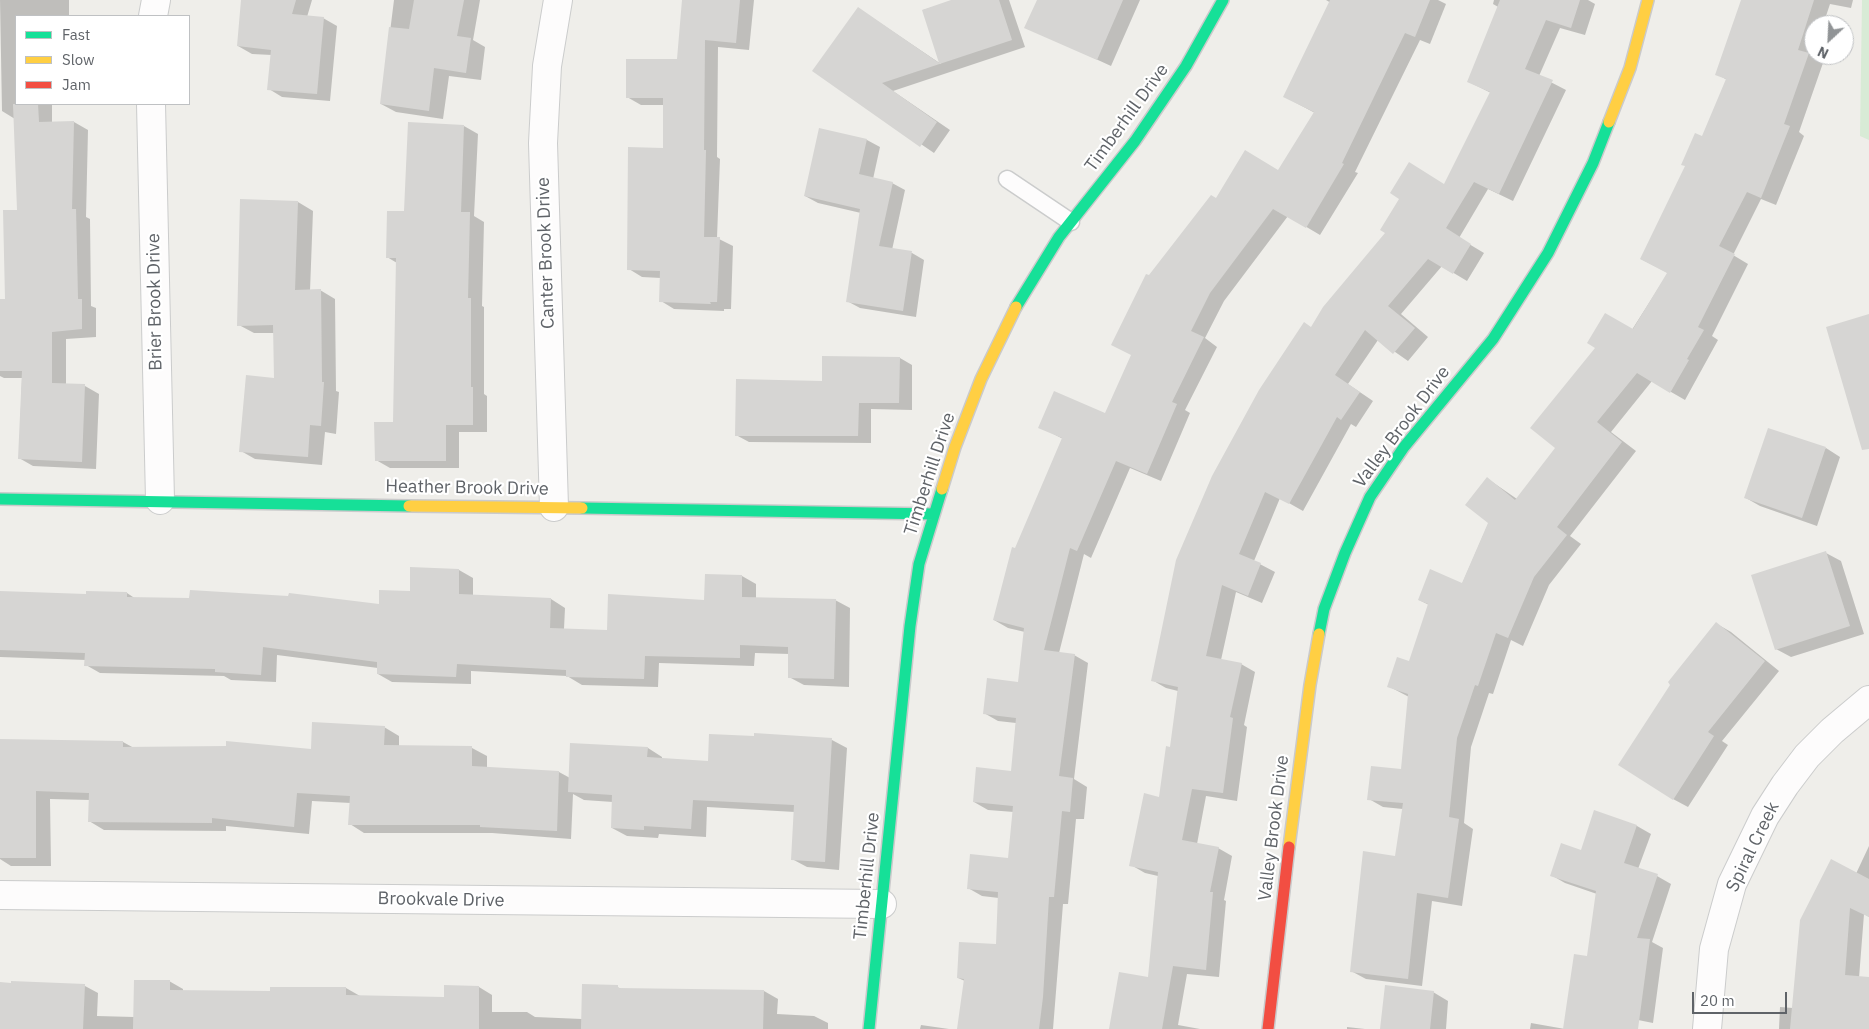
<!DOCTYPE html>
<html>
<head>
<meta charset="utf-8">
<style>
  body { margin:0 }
  #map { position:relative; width:1869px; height:1029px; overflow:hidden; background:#efeeea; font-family:"IBM Plex Sans",sans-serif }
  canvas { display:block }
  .legend { position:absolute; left:15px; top:15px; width:175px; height:90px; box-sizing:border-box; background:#fff; border:1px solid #bfc1c3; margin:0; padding:6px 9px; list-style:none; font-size:15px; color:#5f6368 }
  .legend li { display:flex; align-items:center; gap:10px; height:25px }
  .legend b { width:25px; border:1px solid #bfc1c3 }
  .north { position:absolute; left:1804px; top:15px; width:50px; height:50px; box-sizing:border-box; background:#fff; border:1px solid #bfc1c3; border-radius:50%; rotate:205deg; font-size:14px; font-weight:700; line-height:20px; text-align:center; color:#5f6368 }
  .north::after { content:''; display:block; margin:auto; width:18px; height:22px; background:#919496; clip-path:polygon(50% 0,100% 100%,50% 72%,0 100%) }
  .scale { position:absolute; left:1692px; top:992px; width:95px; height:22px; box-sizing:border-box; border:2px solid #5f6368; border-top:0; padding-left:6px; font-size:15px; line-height:18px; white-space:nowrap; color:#5f6368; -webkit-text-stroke:4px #fff; paint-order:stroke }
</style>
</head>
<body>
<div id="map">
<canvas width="1869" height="1029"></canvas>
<ul class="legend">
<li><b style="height:6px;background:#16e098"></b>Fast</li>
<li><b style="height:6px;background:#ffcf43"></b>Slow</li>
<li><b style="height:6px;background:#f24e42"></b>Jam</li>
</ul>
<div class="north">N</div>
<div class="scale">20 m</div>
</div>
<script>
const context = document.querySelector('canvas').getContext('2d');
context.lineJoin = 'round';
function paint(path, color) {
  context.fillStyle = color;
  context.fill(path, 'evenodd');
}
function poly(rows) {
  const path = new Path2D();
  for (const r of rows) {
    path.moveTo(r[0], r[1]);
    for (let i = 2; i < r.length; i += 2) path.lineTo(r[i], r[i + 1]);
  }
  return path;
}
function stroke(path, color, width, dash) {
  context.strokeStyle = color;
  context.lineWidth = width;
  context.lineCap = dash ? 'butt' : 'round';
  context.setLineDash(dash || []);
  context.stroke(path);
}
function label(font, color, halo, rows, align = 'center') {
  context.font = font + ' "IBM Plex Sans",sans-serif';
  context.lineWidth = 4.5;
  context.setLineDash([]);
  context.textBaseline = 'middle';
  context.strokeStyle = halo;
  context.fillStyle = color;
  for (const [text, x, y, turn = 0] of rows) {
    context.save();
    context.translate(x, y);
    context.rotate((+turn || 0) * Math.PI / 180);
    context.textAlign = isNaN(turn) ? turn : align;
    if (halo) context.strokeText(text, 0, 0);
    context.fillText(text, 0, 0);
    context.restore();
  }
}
paint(poly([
  [1862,0,1869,0,1869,140,1860,136]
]), '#d8ebd6');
paint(poly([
  [0,0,69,0,69,16,16,16,16,104,52,104,52,123,74,122,88,130,86,217,90,219,91,306,96,308,96,337,66,339,66,385,85,386,99,394,96,469,33,466,19,458,22,378,4,378,0,376,0,300,6,300,18,211,15,119,2,111],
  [243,0,312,0,307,17,323,18,337,26,330,101,282,97,269,89,272,55,252,54,238,46],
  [394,0,480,0,473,40,485,47,481,80,449,76,443,119,396,112,381,104],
  [684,0,754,0,749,50,718,47,717,157,720,159,717,238,733,246,731,309,724,309,724,311,674,309,661,301,661,278,642,277,629,269,664,149,664,105,641,105,627,97,678,60],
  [955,0,1009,0,1025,47,893,91,950,130,934,153,814,71,858,8,941,64,923,10],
  [1038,0,1140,0,1111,66,1026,27],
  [1326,0,1438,0,1446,4,1430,44,1420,40,1355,172,1358,173,1320,235,1288,216,1224,301,1205,338,1217,347,1185,410,1190,413,1161,481,1130,468,1091,558,1084,554,1059,653,1074,655,1088,663,1074,779,1087,787,1084,819,1076,819,1068,904,1063,904,1053,1029,958,1029,965,981,958,978,997,945,999,898,982,896,968,888,1009,859,1014,812,988,810,974,802,1012,772,1016,723,998,721,984,713,1019,683,1025,632,1008,628,994,620,1016,549,1063,439,1040,427,1106,415,1132,355,1150,277,1217,200,1279,172,1315,113,1285,97,1331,3],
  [1494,0,1588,0,1595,4,1585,35,1560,28,1539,76,1566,90,1513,201,1488,189,1459,238,1484,253,1467,281,1442,266,1401,314,1428,337,1408,361,1378,340,1348,384,1373,401,1356,427,1351,424,1303,511,1280,498,1254,561,1275,572,1262,603,1236,592,1221,660,1241,664,1255,672,1244,725,1247,727,1237,801,1206,796,1197,844,1218,848,1232,856,1224,900,1226,901,1219,977,1187,974,1178,1025,1200,1029,1111,1029,1149,979,1158,876,1145,873,1131,865,1160,798,1171,748,1178,691,1166,688,1152,680,1311,328,1445,185,1491,93,1469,82,1500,8,1493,4],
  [1743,0,1853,0,1851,8,1830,4,1823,25,1814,25,1812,57,1823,63,1799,132,1804,136,1776,205,1761,199,1733,255,1748,264,1712,336,1718,340,1685,400,1652,381,1611,432,1636,451,1570,536,1581,544,1549,585,1523,646,1511,640,1493,694,1489,693,1471,747,1464,823,1473,829,1462,906,1432,901,1422,986,1366,979,1351,971,1396,857,1403,809,1383,807,1369,799,1402,771,1409,697,1388,686,1409,663,1429,605,1419,600,1462,584,1489,522,1488,479,1517,499,1557,448,1668,273,1641,259,1703,137,1727,80,1717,74],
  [464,126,478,134,474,216,484,222,482,306,484,307,484,394,487,396,487,432,459,432,459,468,390,468,376,460,394,423,397,263,387,257,406,212],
  [820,129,867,140,880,147,873,179,892,183,905,190,892,250,912,253,924,260,916,317,860,308,847,301,861,213,818,203,805,196],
  [298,202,313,211,310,291,320,290,335,299,336,391,339,392,336,434,325,432,322,465,255,459,241,451,275,379,274,333,254,333,239,325],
  [900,358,912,365,912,410,871,409,871,443,749,442,736,435,823,382],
  [1826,448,1840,457,1817,526,1760,506,1746,498],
  [1826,553,1841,561,1864,634,1791,657,1776,649],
  [459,570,473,578,473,596,551,599,565,608,564,629,609,631,705,601,742,576,756,584,756,598,835,600,850,608,849,687,804,685,789,677,790,654,755,653,754,666,659,663,658,687,582,685,567,676,471,671,471,684,392,682,378,674,378,668,277,655,276,682,231,680,224,676,100,673,86,665,86,660,0,657,0,594,87,595,87,593,127,593,136,599,380,606],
  [1717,624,1731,632,1779,671,1722,741,1728,745,1688,807,1673,799],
  [384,727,399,736,399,747,472,748,487,756,487,768,559,772,570,778,648,748,662,757,662,760,709,763,832,740,847,748,839,870,807,867,792,859,795,812,707,807,706,837,659,834,658,838,627,836,612,828,613,802,584,800,573,794,571,839,492,833,364,833,350,824,351,803,312,801,309,834,226,826,226,831,104,830,89,821,90,800,50,799,51,866,11,866,0,859,0,740,123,742,134,748,312,751],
  [1595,812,1637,826,1651,834,1638,869,1657,876,1671,884,1652,942,1663,948,1653,1023,1638,1020,1636,1029,1530,1029,1531,1023,1565,1029,1588,957,1597,894,1565,883,1551,875,1582,851],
  [1869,846,1869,917,1864,914,1859,978,1869,979,1869,1029,1779,1029,1780,1007,1793,1008],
  [169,981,183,989,183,991,272,992,346,988,360,996,445,998,479,987,492,995,492,1012,527,1012,535,1017,582,1019,617,987,622,989,764,991,778,999,777,1014,814,1016,828,1023,828,1029,0,1029,0,983,85,986,98,993,97,1016,134,1017],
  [1433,992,1448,1001,1446,1029,1381,1029],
  [921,1025,949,1029,920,1029],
  [1347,1027,1365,1029,1347,1029]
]), '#0003');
paint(poly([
  [241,0,296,0,292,14,324,17,317,94,267,90,271,50,237,46],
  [414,0,464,0,457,36,471,38,466,73,434,68,429,111,380,104,389,27,409,29],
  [682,0,740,0,736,43,705,40,704,150,706,150,704,237,720,237,717,302,710,302,711,304,659,302,660,271,627,270,628,147,663,148,663,98,626,98,626,59,677,59],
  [951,0,999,0,1012,40,882,83,937,122,920,147,812,71,858,7,939,63,922,10],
  [1037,0,1123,0,1097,60,1024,28],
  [1330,0,1430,0,1415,37,1405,33,1342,163,1344,164,1306,228,1273,209,1210,293,1191,331,1204,337,1172,402,1177,404,1147,474,1116,461,1077,551,1070,548,1044,650,1075,654,1059,776,1073,778,1070,812,1062,811,1054,897,1049,897,1043,997,1039,1029,957,1029,964,979,957,978,959,942,996,944,998,892,967,889,970,854,1008,858,1013,806,973,802,976,767,1011,771,1016,718,983,714,987,678,1018,682,1024,628,993,620,1012,547,1015,548,1062,438,1038,428,1054,391,1105,413,1131,355,1111,345,1146,274,1149,275,1211,195,1216,198,1245,150,1278,170,1314,112,1283,97],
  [1500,0,1580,0,1571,28,1546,20,1525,69,1553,80,1499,194,1474,182,1446,228,1471,244,1453,274,1428,259,1388,306,1415,328,1393,354,1365,330,1335,375,1360,392,1341,420,1337,417,1289,504,1265,492,1239,554,1261,563,1248,596,1222,585,1206,656,1242,663,1230,717,1233,718,1223,793,1192,789,1182,840,1219,847,1210,892,1213,892,1206,970,1173,966,1162,1029,1109,1029,1119,972,1148,977,1158,872,1129,866,1144,793,1159,797,1166,746,1170,747,1178,687,1151,681,1176,560,1212,476,1259,390,1304,322,1311,327,1323,307,1385,233,1380,230,1399,199,1390,193,1409,162,1444,184,1490,92,1467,82],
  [1741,0,1814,0,1798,50,1809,53,1784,124,1790,126,1761,198,1747,192,1719,246,1735,254,1698,327,1704,330,1687,359,1689,360,1670,393,1637,373,1597,422,1622,442,1557,527,1567,535,1534,577,1508,638,1496,633,1478,686,1475,685,1457,738,1449,817,1459,819,1448,898,1417,893,1408,979,1350,972,1363,851,1395,856,1403,803,1367,800,1371,766,1401,769,1408,694,1387,687,1397,657,1409,661,1428,604,1418,600,1430,569,1462,583,1488,523,1465,505,1487,477,1515,500,1555,448,1530,428,1595,348,1587,343,1605,313,1633,329,1667,273,1640,259,1685,166,1681,165,1695,133,1702,136,1726,79,1715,75],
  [13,104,38,104,39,122,74,121,72,209,76,209,78,299,82,299,82,329,52,332,52,383,85,384,82,462,18,459,22,371,0,371,0,299,5,299,3,210,17,210],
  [408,122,464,125,461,212,470,212,468,298,471,298,471,387,473,387,473,425,446,425,446,461,375,461,374,422,393,422,396,258,386,258,387,211,404,211],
  [819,128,867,139,859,174,893,182,879,246,912,251,903,311,846,302,860,209,804,196],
  [240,199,298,201,295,290,321,289,322,382,324,382,321,426,310,425,308,457,239,452,246,375,274,378,273,325,237,326],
  [1869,314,1869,449,1862,450,1826,327],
  [822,356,900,357,899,403,859,403,858,436,735,436,736,379,822,381],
  [1768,428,1826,447,1802,518,1744,498],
  [1826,551,1850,626,1775,650,1751,575],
  [410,567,459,569,459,594,551,598,550,628,607,630,608,594,704,600,705,574,742,575,742,597,836,599,834,679,788,678,788,647,740,645,740,658,645,656,644,679,566,677,566,670,457,664,456,677,377,674,377,662,263,647,261,675,215,672,215,669,84,666,85,653,0,650,0,591,86,594,86,591,127,592,127,597,189,598,190,590,288,596,289,593,379,604,379,590,410,591],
  [1716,622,1765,661,1708,732,1714,736,1673,800,1618,765,1670,685,1668,682],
  [312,722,385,726,384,745,472,746,472,766,559,771,557,831,480,827,480,825,348,825,350,796,297,793,294,827,212,818,212,823,88,822,89,793,36,791,36,858,0,858,0,739,123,741,123,747,226,746,226,741,311,749],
  [754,733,832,738,825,862,791,860,794,805,693,800,691,829,644,826,644,830,611,828,612,795,568,792,570,743,648,747,647,757,708,761,709,734,754,736],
  [1594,810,1637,825,1624,863,1658,874,1637,938,1650,939,1638,1029,1563,1029,1574,954,1587,956,1596,891,1550,876,1561,843,1581,850],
  [1831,859,1869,879,1869,917,1850,908,1845,975,1869,977,1869,1029,1790,1029,1800,920],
  [134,980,170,980,170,990,270,991,270,987,346,987,346,995,444,997,444,985,479,986,479,1029,133,1029],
  [11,981,85,984,83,1029,0,1029,0,982,11,983],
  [582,984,618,985,618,988,764,990,763,1029,581,1029],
  [1385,985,1434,991,1430,1029,1380,1029]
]), '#d6d5d3');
const lane = poly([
  [1007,179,1071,222]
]);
const street = poly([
  [153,16,156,0],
  [151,104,160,500],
  [554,507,543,143,547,66,558,0],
  [0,895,882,904],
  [1707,1029,1714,949,1732,884,1765,816,1785,785,1807,756,1832,731,1869,700]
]);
const fast = poly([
  [1016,307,1059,237,1135,141,1186,66,1223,0],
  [0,499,409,506],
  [582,508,934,514],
  [1319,634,1324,609,1345,553,1370,497,1404,447,1493,339,1548,253,1593,163,1609,122],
  [869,1029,910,626,919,564,942,489]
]);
const slow = poly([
  [1609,122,1630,68,1648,0],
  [942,489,955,447,981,379,1016,307],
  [409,506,582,508],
  [1289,847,1310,685,1319,634]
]);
const jam = poly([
  [1268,1029,1289,847]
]);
stroke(lane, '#cbcccc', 19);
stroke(street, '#cbcccc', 30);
stroke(fast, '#cacacb', 14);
stroke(slow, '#cacacb', 14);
stroke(jam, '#cacacb', 14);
stroke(lane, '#fdfcfc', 16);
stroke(street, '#fdfcfc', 28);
stroke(fast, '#16e098', 11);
stroke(slow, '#ffcf43', 11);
stroke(jam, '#f24e42', 11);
label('18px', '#5f6368', '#fff', [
  ["Timberhill Drive",1127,118,-54],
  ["Canter Brook Drive",546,253,-92],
  ["Brier Brook Drive",155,302,-91],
  ["Valley Brook Drive",1402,427,-53],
  ["Timberhill Drive",930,474,-72],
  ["Heather Brook Drive",467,488,1],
  ["Valley Brook Drive",1274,828,-83],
  ["Spiral Creek",1753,847,-64],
  ["Timberhill Drive",867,876,-84],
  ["Brookvale Drive",441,900,1]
]);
</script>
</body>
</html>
